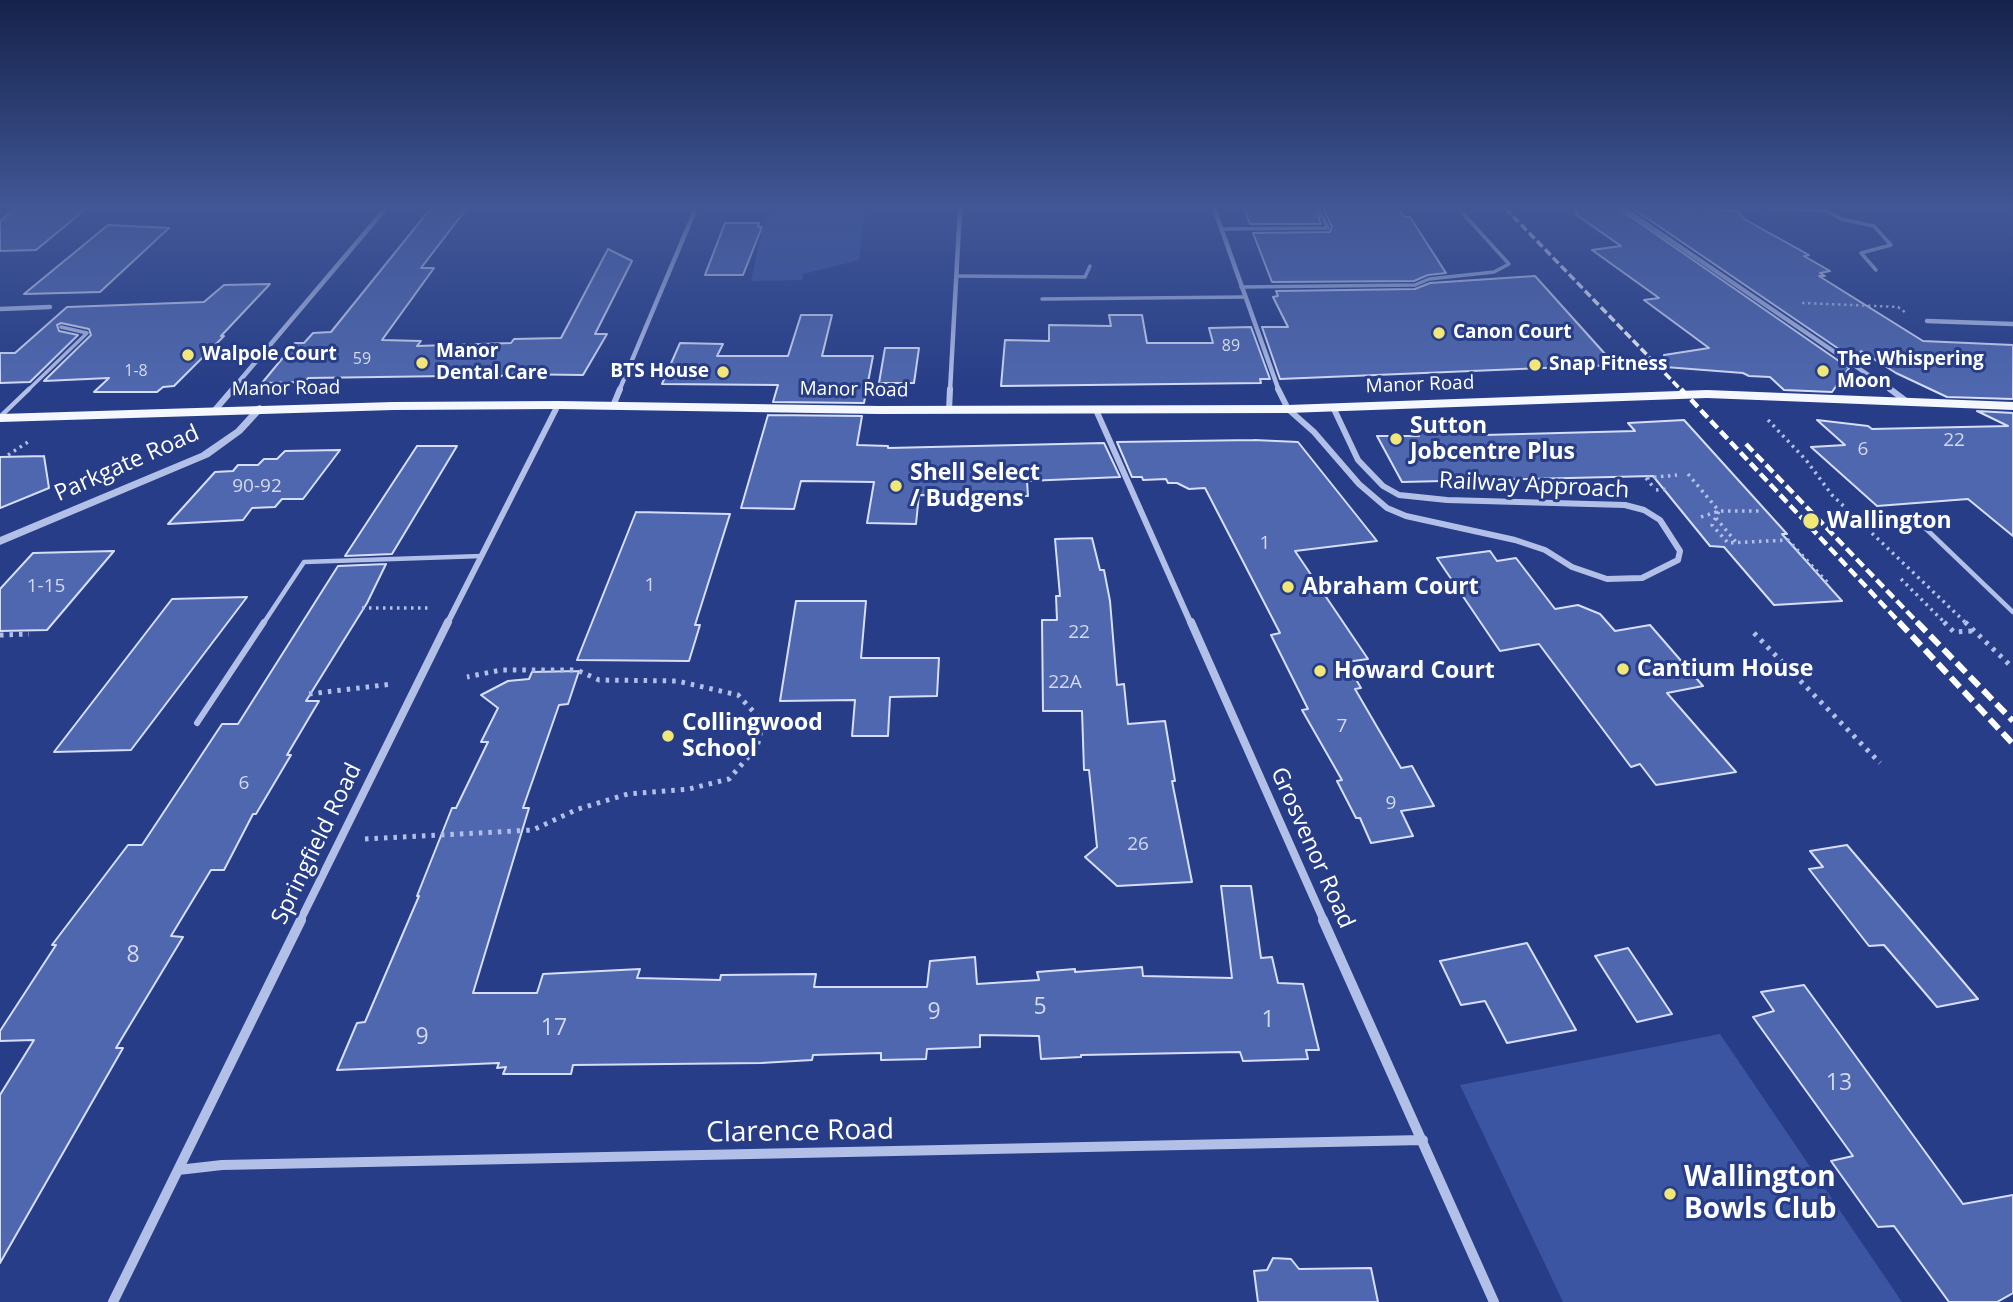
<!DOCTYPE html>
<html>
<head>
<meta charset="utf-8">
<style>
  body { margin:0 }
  canvas { display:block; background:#273d87 }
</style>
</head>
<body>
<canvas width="2013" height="1302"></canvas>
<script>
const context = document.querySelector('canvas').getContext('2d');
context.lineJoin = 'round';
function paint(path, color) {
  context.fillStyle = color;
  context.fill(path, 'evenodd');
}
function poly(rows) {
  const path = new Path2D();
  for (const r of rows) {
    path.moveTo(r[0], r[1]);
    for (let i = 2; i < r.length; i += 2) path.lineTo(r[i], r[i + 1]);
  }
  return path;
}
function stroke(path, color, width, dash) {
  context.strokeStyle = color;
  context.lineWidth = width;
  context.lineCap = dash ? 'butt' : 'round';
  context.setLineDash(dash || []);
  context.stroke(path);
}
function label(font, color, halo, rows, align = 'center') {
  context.font = font + ' "Open Sans",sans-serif';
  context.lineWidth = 6;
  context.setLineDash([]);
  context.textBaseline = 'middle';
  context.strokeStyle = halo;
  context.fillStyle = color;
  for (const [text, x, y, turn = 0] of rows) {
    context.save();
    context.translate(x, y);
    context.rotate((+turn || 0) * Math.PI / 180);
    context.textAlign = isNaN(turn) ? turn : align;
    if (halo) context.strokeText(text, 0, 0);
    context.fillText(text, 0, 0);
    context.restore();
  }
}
paint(poly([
  [779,208,865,208,859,260,803,274,802,280,751,281,764,221],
  [1720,1034,1902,1302,1563,1302,1460,1085]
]), '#3b55a3');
const building = poly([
  [16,208,87,208,36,250,0,251,0,221,16,208],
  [431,208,467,208,421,268,434,268,382,340,421,341,417,346,511,343,514,339,561,338,608,249,632,261,595,334,607,334,583,375,505,374,496,379,493,374,451,374,449,376,308,378,305,382,262,383,295,343,304,343,313,333,331,332,431,208],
  [1244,208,1315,208,1321,224,1250,224,1244,208],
  [1323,208,1398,208,1404,217,1410,217,1446,273,1428,275,1414,281,1272,282,1253,233,1330,232,1332,227,1323,208],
  [1573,208,1618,208,1849,368,1832,392,1784,390,1770,377,1749,376,1743,373,1665,367,1664,355,1709,348,1644,300,1659,298,1592,250,1621,246,1575,214,1579,213,1573,208],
  [1632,208,1738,211,1744,219,1809,255,1804,256,1830,271,1820,273,1825,276,1819,276,1923,341,2013,345,2013,399,1947,397,1896,373,1861,351,1855,360,1632,208],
  [725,223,759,223,758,227,762,227,743,275,705,275,725,223],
  [108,225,169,228,100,292,24,294,108,225],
  [1535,276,1615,365,1280,379,1262,327,1288,327,1273,297,1278,296,1276,291,1415,289,1430,283,1535,276],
  [270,284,221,336,224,336,174,386,163,387,157,392,94,392,109,378,44,381,91,335,89,329,61,323,57,325,59,331,78,335,30,382,0,383,0,353,15,353,67,307,204,302,224,285,270,284],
  [801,315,832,315,822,356,873,356,864,403,773,402,778,385,662,384,680,343,723,344,717,356,788,356,801,315],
  [1109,315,1142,315,1147,343,1213,343,1209,328,1251,327,1270,379,1260,379,1261,383,1001,386,1005,340,1049,341,1049,325,1111,326,1109,315],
  [885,348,919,348,914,383,879,383,885,348],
  [1977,411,2013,413,2013,536,1968,499,1877,506,1811,447,1845,445,1817,420,1868,426,1872,429,2008,426,1977,411],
  [768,415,862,416,857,445,888,446,888,448,1104,443,1120,477,1027,481,1028,496,919,495,916,524,867,523,874,482,801,481,794,509,741,508,768,415],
  [1684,420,1787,534,1782,534,1842,601,1774,605,1724,547,1710,546,1653,476,1402,482,1377,436,1419,436,1415,430,1480,429,1484,435,1635,431,1628,423,1684,420],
  [1254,440,1298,442,1377,541,1295,551,1368,659,1346,662,1361,688,1355,689,1401,768,1412,766,1434,806,1401,811,1413,836,1371,843,1360,818,1356,818,1337,781,1342,780,1302,710,1308,709,1271,635,1280,633,1205,488,1189,489,1177,483,1168,483,1166,479,1143,480,1142,477,1132,477,1117,442,1254,440],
  [417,446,457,446,392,554,345,556,417,446],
  [340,450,303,499,282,499,275,507,252,508,243,520,168,524,215,472,233,471,238,465,258,465,264,459,277,459,285,451,340,450],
  [44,456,49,488,0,508,0,457,44,456],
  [636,512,730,514,695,625,700,625,689,661,577,660,636,512],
  [1092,538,1100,570,1104,570,1110,601,1117,685,1124,684,1128,724,1165,721,1175,781,1172,781,1192,882,1117,886,1085,857,1097,847,1089,770,1084,770,1082,711,1043,711,1042,620,1057,620,1056,596,1060,596,1055,539,1092,538],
  [114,551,47,630,0,631,0,589,33,553,114,551],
  [1490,551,1497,561,1516,558,1555,609,1578,605,1600,614,1615,631,1650,625,1703,686,1667,693,1736,772,1656,785,1640,764,1631,767,1539,644,1500,651,1437,558,1490,551],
  [386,564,367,603,306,701,319,701,287,755,291,755,256,814,253,814,224,870,211,870,171,936,183,937,116,1048,123,1048,0,1263,0,1095,34,1040,0,1041,0,1031,56,945,52,945,128,845,142,845,222,724,238,724,338,566,386,564],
  [247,597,131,750,54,752,172,599,247,597],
  [796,601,866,601,861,658,939,658,937,696,890,697,888,736,852,736,855,700,780,701,796,601],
  [579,671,568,704,559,705,523,808,529,808,473,993,537,993,543,974,640,969,637,978,720,980,721,975,816,974,814,987,927,987,930,961,975,957,977,984,1039,980,1037,972,1075,969,1075,972,1142,967,1143,976,1232,978,1221,886,1251,886,1261,958,1272,957,1278,983,1303,984,1319,1050,1306,1050,1308,1059,1243,1061,1240,1052,1081,1055,1081,1057,1041,1059,1039,1036,980,1035,980,1047,927,1049,926,1059,881,1060,881,1053,813,1055,812,1060,761,1063,573,1065,571,1074,503,1074,506,1067,497,1068,499,1063,337,1070,357,1023,365,1022,419,896,417,896,452,808,456,808,488,742,481,742,498,708,481,695,508,681,529,679,532,672,579,671],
  [1847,845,1978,999,1937,1007,1884,945,1869,946,1809,869,1823,867,1810,851,1847,845],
  [1527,943,1576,1030,1507,1043,1485,1001,1461,1005,1440,961,1527,943],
  [1628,948,1672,1014,1637,1022,1595,956,1628,948],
  [1804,985,1963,1204,2013,1195,2013,1293,1997,1302,1949,1302,1894,1226,1878,1227,1831,1161,1853,1156,1753,1017,1774,1011,1761,992,1804,985],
  [1273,1258,1291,1259,1299,1269,1371,1268,1378,1302,1258,1302,1254,1271,1267,1270,1273,1258]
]);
paint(building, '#4f67ae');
stroke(building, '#d6def7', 2);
stroke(poly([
  [1802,303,1898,307,1906,313]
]), '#b2c0e8', 2.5, [2.5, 3.5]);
stroke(poly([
  [1768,420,1806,460,1832,495,1967,624],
  [8,455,28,442],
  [1688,474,1719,511,1712,525,1728,543,1788,540,1828,583],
  [1646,478,1654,488],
  [1647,478,1677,475],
  [1656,490,1669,489],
  [1701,517,1719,511,1761,511],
  [1716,518,1736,542],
  [1901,579,1946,624],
  [362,608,428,608]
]), '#b2c0e8', 3.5, [2.5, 4.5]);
stroke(poly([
  [1944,622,1954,632,1973,631],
  [1965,622,2013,668],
  [1754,633,1880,763],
  [0,635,29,634],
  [309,694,392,684],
  [365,839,533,830,578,809,628,794,689,789,729,779,757,747,763,722,738,695,677,681,599,680,577,670,501,670,467,677]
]), '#b2c0e8', 5, [3.5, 6]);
stroke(poly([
  [1767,208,1826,211],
  [1823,208,1841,219,1874,226,1891,245,1861,253,1876,270],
  [1221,229,1328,228,1319,210],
  [956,276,1085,277,1090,266],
  [1241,287,1415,285,1429,279,1494,272,1509,264,1458,208],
  [1042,299,1244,297],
  [27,391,87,333,61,327]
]), '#b2c0e8', 3.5);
stroke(poly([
  [0,417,29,389],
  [1922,525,2013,612],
  [263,624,304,562,482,556]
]), '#b2c0e8', 4.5);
stroke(poly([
  [197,723,264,622]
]), '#b2c0e8', 6);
stroke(poly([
  [1214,208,1279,391],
  [1623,208,1892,391],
  [0,309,50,307],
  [1927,321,2013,324],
  [231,391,386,208],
  [619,391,696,208],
  [950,391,960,208]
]), '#b2c0e8', 4.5);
stroke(poly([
  [1278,389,1288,409,1314,432,1359,484,1387,508,1406,516,1515,540,1545,550,1572,567,1607,579,1642,578,1678,560,1680,551,1660,520,1644,510,1625,505,1447,500,1399,495,1383,486,1358,460,1333,407],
  [1890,389,1906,401],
  [613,406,620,389],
  [215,410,233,389],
  [949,410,950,389],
  [1096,410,1191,624],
  [447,624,558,405]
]), '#b2c0e8', 6);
stroke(poly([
  [1191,622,1324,921],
  [300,921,448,622]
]), '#b2c0e8', 8);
stroke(poly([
  [1323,920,1494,1302],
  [178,1170,222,1165,1423,1140],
  [113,1302,301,920]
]), '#b2c0e8', 10);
paint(poly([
  [260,405,265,408,242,433,209,457,0,545,0,537,201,453,236,429,257,406,260,405]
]), '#b2c0e8');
paint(poly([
  [1707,390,2013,402,2013,410,1707,398,1288,413,879,414,558,409,393,410,0,422,0,414,393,402,558,401,879,406,1288,405,1707,390]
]), '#f5f7fe');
stroke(poly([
  [1505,208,1682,391]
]), '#fff', 3.5, [8, 3.5]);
stroke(poly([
  [1681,389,1901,624],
  [1746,444,1919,624]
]), '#fff', 4.5, [10, 4.5]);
stroke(poly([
  [1899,622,2013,744],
  [1917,622,2013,721]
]), '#fff', 6, [13, 6]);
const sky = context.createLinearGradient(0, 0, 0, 391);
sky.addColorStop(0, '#15224a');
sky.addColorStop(0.53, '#415796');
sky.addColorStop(1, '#41579600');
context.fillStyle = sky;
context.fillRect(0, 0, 2013, 391);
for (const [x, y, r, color] of [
  [1439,333,7,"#f1e678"],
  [188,355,7,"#f1e678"],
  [422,363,7,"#f1e678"],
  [1535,365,7,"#f1e678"],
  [1823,371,7,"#f1e678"],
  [723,372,7,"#f1e678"],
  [1396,439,7,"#f1e678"],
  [896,486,7,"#f1e678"],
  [1811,521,9,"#f1e678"],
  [1288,587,7,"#f1e678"],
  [1623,669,7,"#f1e678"],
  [1320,671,7,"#f1e678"],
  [668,736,7,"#f1e678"],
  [1670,1194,7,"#f1e678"]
]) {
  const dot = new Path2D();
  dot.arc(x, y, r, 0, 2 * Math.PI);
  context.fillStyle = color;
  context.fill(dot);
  stroke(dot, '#273d87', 2.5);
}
label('16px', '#d3d9eb', null, [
  ["89",1231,346],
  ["59",362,359],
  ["1-8",136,371]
]);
label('bold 19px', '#fff', '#273d87', [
  ["Canon Court",1453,333],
  ["Manor",436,352],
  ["Dental Care",436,374],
  ["Walpole Court",202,355],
  ["The Whispering",1837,360],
  ["Moon",1837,382],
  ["Snap Fitness",1549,365],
  ["BTS House",709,372,"right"]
], 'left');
label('19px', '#fff', '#273d87', [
  ["Manor Road",1420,385,-2],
  ["Manor Road",286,389,-1],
  ["Manor Road",854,390,1]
]);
label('19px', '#d3d9eb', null, [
  ["22",1954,441],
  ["6",1863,450],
  ["90-92",257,487],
  ["1",1265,544],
  ["1",650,586],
  ["1-15",46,587],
  ["22",1079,633],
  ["22A",1065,683],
  ["7",1342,727],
  ["6",244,784],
  ["9",1391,804],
  ["26",1138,845]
]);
label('bold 23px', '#fff', '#273d87', [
  ["Sutton",1410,426],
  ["Jobcentre Plus",1410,452],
  ["Shell Select",910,473],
  ["/ Budgens",910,499],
  ["Wallington",1827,521],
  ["Abraham Court",1302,587],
  ["Cantium House",1637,669],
  ["Howard Court",1334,671],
  ["Collingwood",682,723],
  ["School",682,749]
], 'left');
label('23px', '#fff', '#273d87', [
  ["Parkgate Road",127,464,-24],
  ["Railway Approach",1534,486,3],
  ["Springfield Road",317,844,-64],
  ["Grosvenor Road",1312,848,66]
]);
label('23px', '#d3d9eb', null, [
  ["8",133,955],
  ["5",1040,1007],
  ["9",934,1012],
  ["1",1268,1020],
  ["17",554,1028],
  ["9",422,1037],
  ["13",1839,1083]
]);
label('28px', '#fff', '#273d87', [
  ["Clarence Road",800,1132,-1]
]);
label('bold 28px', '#fff', '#273d87', [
  ["Wallington",1684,1178],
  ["Bowls Club",1684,1210]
], 'left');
</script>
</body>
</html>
